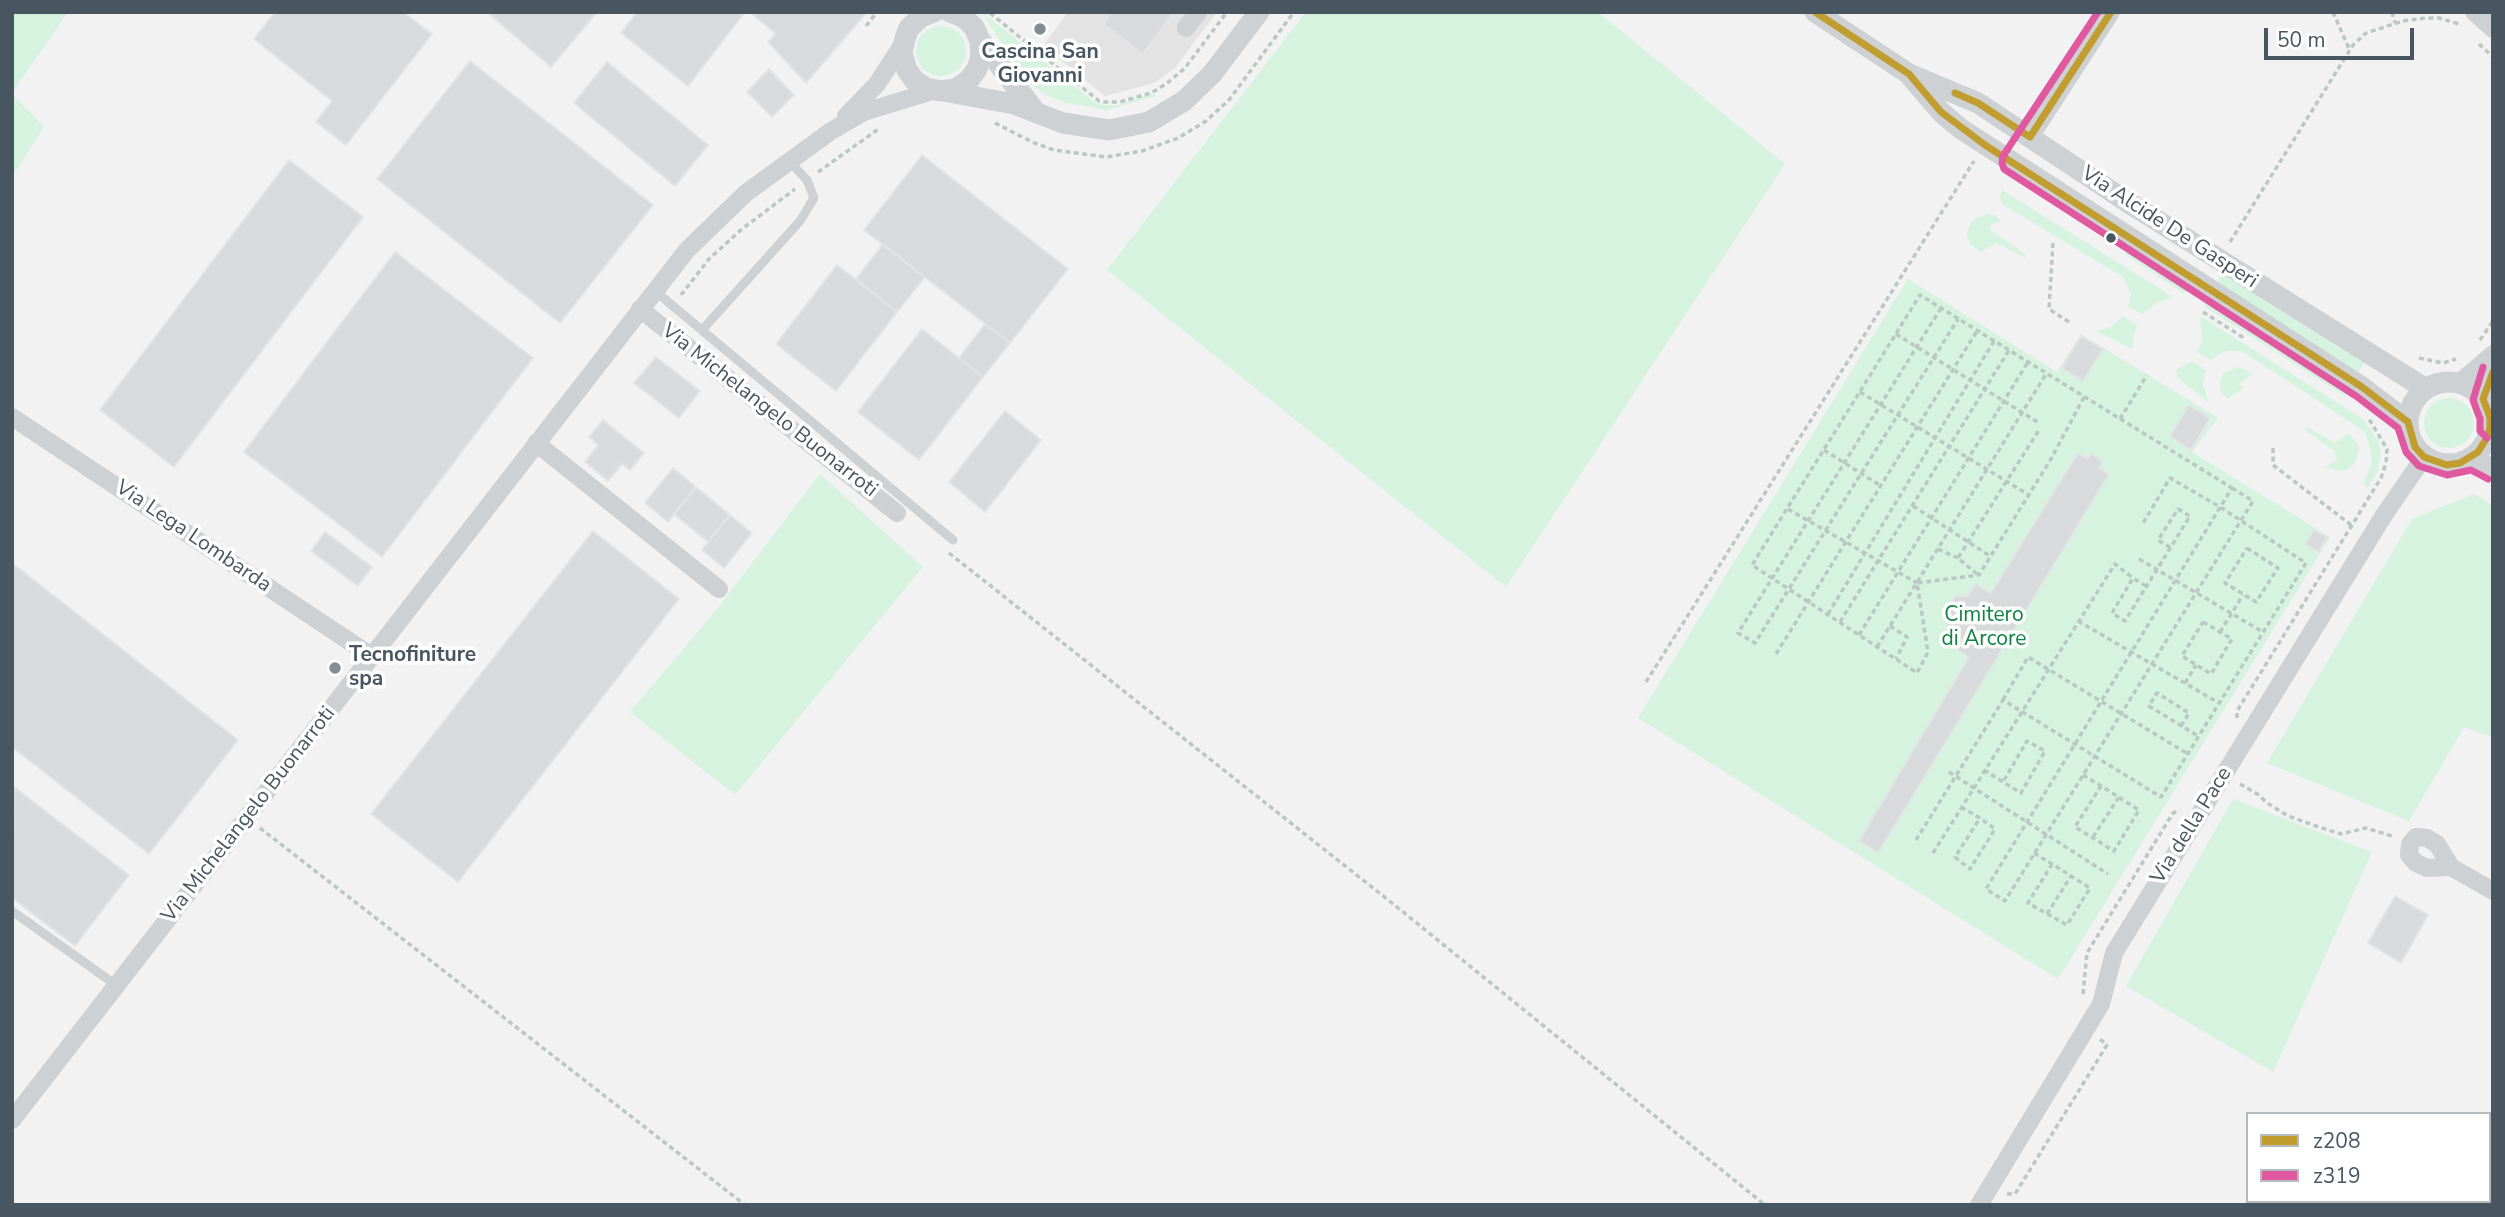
<!DOCTYPE html>
<html>
<head>
<meta charset="utf-8">
<style>
  body { margin:0 }
  #map { position:relative; width:2505px; height:1217px; overflow:hidden; background:#f2f2f2; font-family:"Nunito Sans",sans-serif }
  canvas { display:block }
  .frame { position:absolute; inset:0; border:14px solid #475660; pointer-events:none }
  .legend { position:absolute; left:2246px; top:1112px; width:245px; height:91px; box-sizing:border-box; background:#fff; border:2px solid #b5bbbf; margin:0; padding:9px 12px; list-style:none; font-size:21px; color:#475660 }
  .legend li { display:flex; align-items:center; gap:14px; height:35px }
  .legend b { width:35px; border:2px solid #b5bbbf }
  .scale { position:absolute; left:2264px; top:28px; width:150px; height:32px; box-sizing:border-box; border:4px solid #475660; border-top:0; padding-left:9px; font-size:21px; line-height:24px; white-space:nowrap; color:#475660; -webkit-text-stroke:5px #fff; paint-order:stroke }
</style>
</head>
<body>
<div id="map">
<canvas width="2505" height="1217"></canvas>
<div class="frame"></div>
<ul class="legend">
<li><b style="height:9px;background:#c19d30"></b>z208</li>
<li><b style="height:9px;background:#df58a0"></b>z319</li>
</ul>
<div class="scale">50 m</div>
</div>
<script>
const context = document.querySelector('canvas').getContext('2d');
context.lineJoin = 'round';
function paint(path, color) {
  context.fillStyle = color;
  context.fill(path, 'evenodd');
}
function poly(rows) {
  const path = new Path2D();
  for (const r of rows) {
    if (r.length === 3) {
      path.moveTo(r[0] + r[2], r[1]);
      path.arc(r[0], r[1], r[2], 0, 2 * Math.PI);
      continue;
    }
    path.moveTo(r[0], r[1]);
    for (let i = 2; i < r.length; i += 2) path.lineTo(r[i], r[i + 1]);
  }
  return path;
}
function stroke(path, color, width, dash) {
  context.strokeStyle = color;
  context.lineWidth = width;
  context.lineCap = dash ? 'butt' : 'round';
  context.setLineDash(dash || []);
  context.stroke(path);
}
function label(font, color, halo, rows, align = 'center') {
  context.font = font + ' "Nunito Sans",sans-serif';
  context.lineWidth = 7;
  context.setLineDash([]);
  context.textBaseline = 'middle';
  context.strokeStyle = halo;
  context.fillStyle = color;
  for (const [text, x, y, turn = 0] of rows) {
    context.save();
    context.translate(x, y);
    context.rotate((+turn || 0) * Math.PI / 180);
    context.textAlign = isNaN(turn) ? turn : align;
    if (halo) context.strokeText(text, 0, 0);
    context.fillText(text, 0, 0);
    context.restore();
  }
}
paint(poly([
  [1068,12,1217,12,1174,69,1154,83,1105,96,1043,46]
]), '#e3e3e4');
paint(poly([
  [12,12,68,12,12,93],
  [982,12,1093,101,1102,105,1118,105,1154,93,1155,96,1107,110,1066,103,1044,94,1025,79],
  [1306,12,1598,12,1785,164,1506,587,1107,270],
  [941,51,25],
  [12,94,44,127,12,177],
  [2002,190,2173,297,2155,304,2143,314,2128,307,2131,294,2123,277,2002,204,2000,197],
  [1988,214,1996,216,2001,221,1990,225,1991,230,2026,255,2026,258,1996,243,1980,252,1970,244,1967,236,1968,228,1974,219],
  [2137,251,2192,287,2187,292,2182,292,2123,253],
  [2222,274,2364,363,2357,374,2216,285],
  [1908,279,2057,372,2081,334,2218,418,2192,452,2330,537,2058,979,1638,718],
  [2205,297,2350,387,2345,396,2205,307,2203,301],
  [2123,316,2137,325,2133,337,2134,346,2130,348,2096,331,2111,327],
  [2200,316,2363,419,2379,442,2381,453,2378,472,2367,488,2364,482,2371,464,2371,451,2365,432,2242,351,2226,351,2210,360,2197,352,2202,340],
  [2192,361,2206,370,2203,385,2209,403,2177,377,2176,370],
  [2240,367,2253,374,2238,384,2244,387,2227,399,2221,392,2220,385,2223,373],
  [2449,423,25],
  [2307,427,2335,443,2349,433,2359,446,2356,460,2352,466,2346,470,2339,471,2325,467,2337,460,2334,451,2304,429],
  [820,474,923,567,735,795,630,712,717,609],
  [2474,494,2493,505,2493,737,2464,727,2409,821,2267,763,2412,519],
  [2233,799,2372,852,2273,1072,2126,986]
]), '#d5f3de');
const building = poly([
  [275,12,403,12,432,34,346,145,316,122,332,101,254,39,275,12],
  [487,12,597,12,551,67,487,12],
  [637,12,745,12,688,86,621,33,637,12],
  [750,12,867,12,806,83,768,42,776,34,750,12],
  [1112,12,1174,12,1143,54,1103,24,1112,12],
  [470,61,653,205,560,323,377,179,470,61],
  [607,62,708,145,675,186,574,103,607,62],
  [769,69,794,95,772,117,747,92,769,69],
  [922,155,1068,269,1010,343,864,230,922,155],
  [289,160,363,217,174,467,100,410,289,160],
  [883,244,925,277,897,312,856,279,883,244],
  [395,252,533,358,382,557,244,452,395,252],
  [837,265,897,312,836,391,776,344,837,265],
  [985,324,1010,343,983,377,959,358,985,324],
  [922,329,983,377,919,460,858,412,922,329],
  [2081,336,2103,349,2083,381,2062,368,2081,336],
  [656,357,700,391,679,418,634,383,656,357],
  [2189,405,2210,418,2191,450,2170,436,2189,405],
  [1005,411,1041,440,985,512,949,482,1005,411],
  [603,420,644,453,630,470,622,464,608,481,585,462,598,445,589,437,603,420],
  [2078,453,2087,459,2092,453,2102,461,2099,468,2109,474,1878,853,1859,841,1969,657,1941,639,1949,627,1944,614,1955,596,1968,596,1976,584,1991,593,2078,453],
  [673,468,696,487,668,522,645,503,673,468],
  [696,487,730,515,708,542,674,514,696,487],
  [730,515,752,533,724,568,702,550,730,515],
  [2314,530,2327,537,2319,552,2305,544,2314,530],
  [593,531,679,599,458,882,371,814,593,531],
  [325,532,372,567,358,586,311,551,325,532],
  [12,563,238,740,149,854,12,747,12,563],
  [14,787,129,875,75,946,12,898,14,787],
  [2395,896,2428,915,2401,963,2368,943,2395,896]
]);
paint(building, '#d9dadc');
stroke(building, '#e3e4e5', 2);
stroke(poly([
  [2333,12,2350,51],
  [2392,12,2395,23],
  [990,13,1099,101,1104,102,1120,102,1151,93,1166,84,1185,68,1227,12],
  [866,26,877,12],
  [2479,44,2493,57],
  [995,123,1032,142,1054,150,1106,157,1142,151,1178,138,1206,121,1229,100,1294,12],
  [818,172,880,128],
  [2230,242,2353,45,2366,33,2403,21,2426,18,2439,18,2459,24],
  [2053,243,2049,309,2072,324],
  [681,295,709,259,742,229,795,189],
  [1941,308,1738,633,1755,643,1958,319],
  [2203,312,2244,338],
  [1896,334,2039,423],
  [2480,340,2493,321],
  [2419,358,2443,363,2456,359],
  [1860,392,2029,495],
  [2084,397,2051,459,1979,575,1917,583,1928,652,1917,673,1752,565,1920,295,2232,488],
  [2120,419,2147,375],
  [2273,448,2273,465,2351,525],
  [1824,450,1881,486],
  [2232,488,2253,501,2005,901,1986,889,2232,488],
  [1913,506,1990,556],
  [1788,509,1917,583],
  [2247,548,2278,568,2256,602,2225,583,2247,548],
  [1938,549,1958,558],
  [949,553,1387,899,1765,1205],
  [2139,559,2263,632],
  [1977,574,1958,558,2039,430],
  [2146,586,2133,578,2112,613,2125,621,2190,516,2178,509,2158,540,2171,548],
  [1828,614,1994,341],
  [2078,621,2219,703],
  [1840,622,2009,350],
  [2203,622,2232,639,2211,674,2182,656,2203,622],
  [1890,626,1907,637,1896,659],
  [2220,632,2243,595],
  [1859,635,2028,362],
  [1877,647,2046,374],
  [1776,654,1977,331],
  [1646,682,1974,161],
  [2185,683,2196,665],
  [2003,700,2028,657,2188,754],
  [2237,718,2237,711,2381,478,2386,463,2387,449,2369,419],
  [2181,726,2189,713,2157,693,2149,706,2198,736],
  [1984,770,2003,782,2021,793,2045,751,2027,741,2003,782],
  [1949,772,2108,874],
  [2083,775,2101,786,2139,810,2114,851,2075,827,2101,786],
  [2240,784,2259,795,2267,803,2288,816,2316,826,2341,834,2366,828,2395,837],
  [1961,807,1980,818,1995,829,1970,869,1955,857,1980,818],
  [260,828,745,1205],
  [2093,837,2119,797],
  [1916,840,2003,700,2161,797,2306,563,2220,507,2170,478,2142,525],
  [1933,853,2115,564,2133,578],
  [2034,853,2052,864,2090,888,2067,925,2028,903,2052,864],
  [2047,914,2071,876],
  [2083,994,2087,953,2173,813,2180,811],
  [2007,1194,2015,1194,2107,1045,2100,1039]
]), '#bac8c2', 3.5, [5, 3.5]);
stroke(poly([
  [655,291,953,540],
  [703,329,800,221,814,198,807,180,789,161],
  [12,911,116,985]
]), '#cdd1d3', 9);
stroke(poly([
  [2474,12,2493,29],
  [1186,28,1198,12],
  [846,116,877,84,903,44],
  [2030,137,2111,12],
  [640,309,897,513],
  [2459,383,2493,354],
  [2483,399,2493,371],
  [12,417,373,657],
  [536,443,719,589],
  [2451,867,2427,868,2416,863,2409,855,2410,844,2416,837,2427,838,2437,844,2451,867,2493,891],
  [12,1120,687,250,746,193,831,131,864,112,936,90],
  [1979,1205,2101,1004,2114,953,2384,515,2424,457]
]), '#cdd1d3', 18);
stroke(poly([
  [934,12,921,17,909,28,905,38,902,53,907,70,914,80,926,88,941,91,956,89,969,80,977,69,981,56,980,41,974,27,963,17,950,12],
  [1815,12,1909,74,1978,103,2129,203,2426,389],
  [980,40,1034,110],
  [1911,77,1941,112,1961,129,2362,387,2408,422],
  [943,91,1014,104,1063,123,1109,130,1149,122,1184,101,1212,74,1259,12],
  [2449,423,41],
  [2471,458,2493,470]
]), '#cdd1d3', 21);
stroke(poly([
  [1815,12,1909,74,1941,112,1985,145,2362,387,2408,422,2415,447,2424,457,2447,465,2460,463,2478,452,2488,436,2490,427,2490,417,2483,399,2493,372],
  [1955,93,1978,103,2030,137,2111,12]
]), '#c19d30', 7);
stroke(poly([
  [2098,12,2003,156,2002,163,2004,169,2356,396,2398,428,2406,452,2419,466,2447,475,2471,470,2488,479],
  [2483,367,2473,400,2480,419,2480,431,2487,438]
]), '#df58a0', 7);
for (const [x, y, r, color] of [
  [1040,29,7,"#838d93"],
  [2111,238,6,"#475660"],
  [335,668,7,"#838d93"]
]) {
  const dot = new Path2D();
  dot.arc(x, y, r, 0, 2 * Math.PI);
  context.fillStyle = color;
  context.fill(dot);
  stroke(dot, '#fff', 2.5);
}
label('bold 21px', '#475660', '#fff', [
  ["Cascina San",1040,53],
  ["Giovanni",1040,77],
  ["Tecnofiniture",349,656,"left"],
  ["spa",349,680,"left"]
]);
label('21px', '#475660', '#fff', [
  ["Via Alcide De Gasperi",2169,228,33],
  ["Via Michelangelo Buonarroti",769,411,38],
  ["Via Lega Lombarda",193,537,34],
  ["Via Michelangelo Buonarroti",249,815,-52],
  ["Via della Pace",2192,826,-58]
]);
label('21px', '#0f8442', '#fff', [
  ["Cimitero",1984,616],
  ["di Arcore",1984,640]
]);
</script>
</body>
</html>
